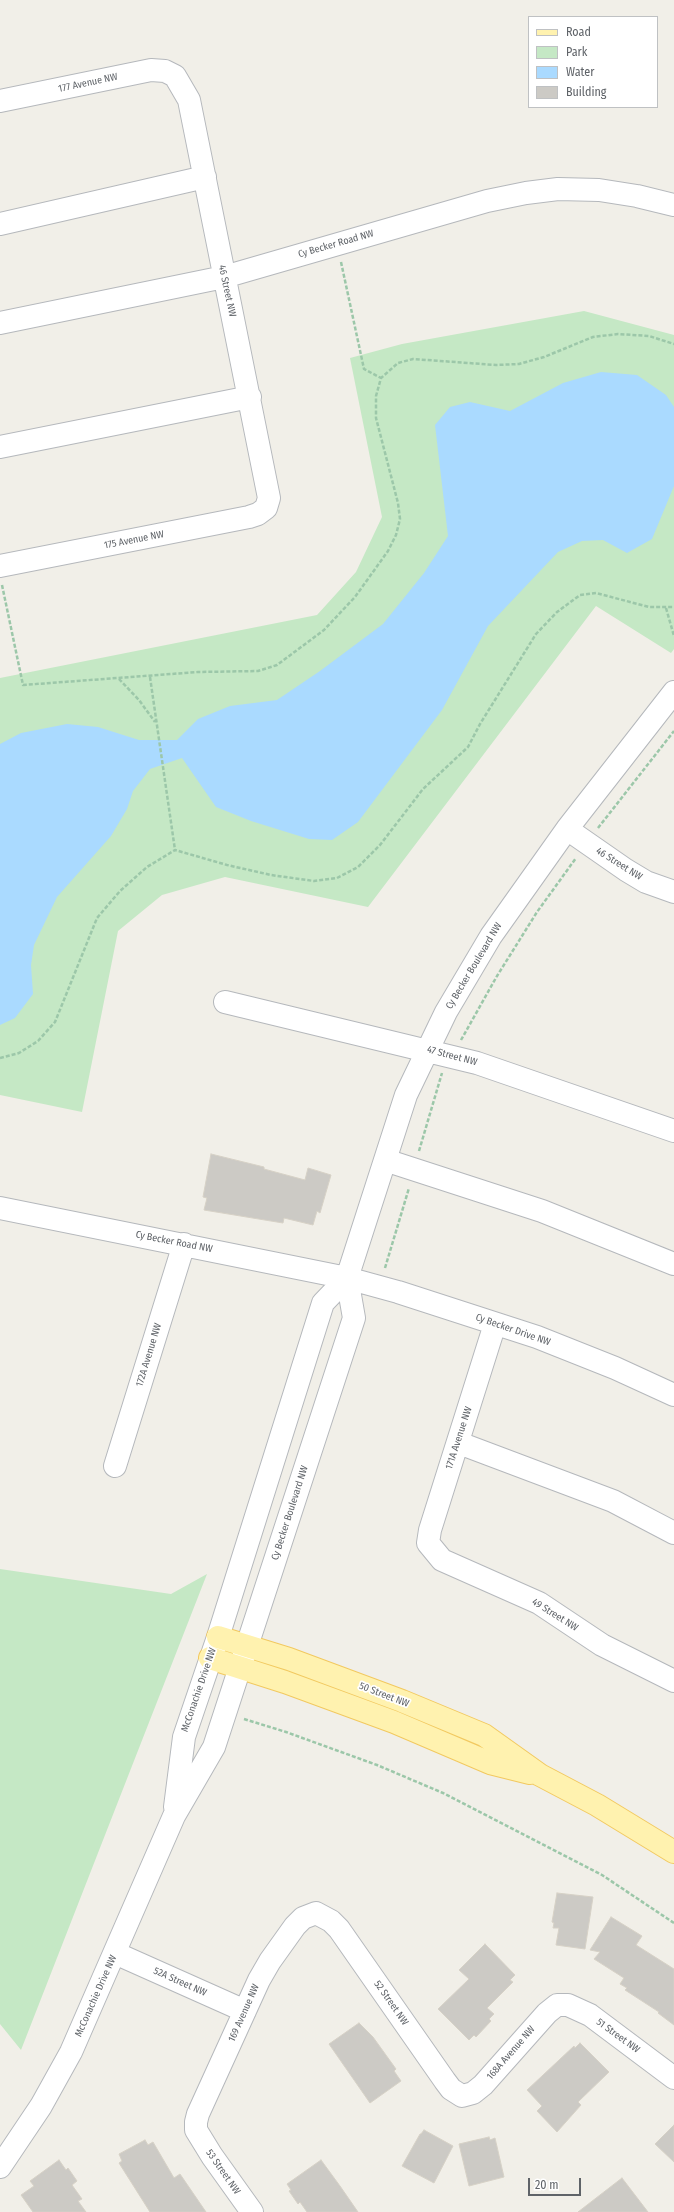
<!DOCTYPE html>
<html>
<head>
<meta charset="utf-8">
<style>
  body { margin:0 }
  #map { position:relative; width:674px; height:2212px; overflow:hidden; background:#f1efe8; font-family:"Fira Sans Condensed",sans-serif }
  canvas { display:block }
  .legend { position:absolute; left:528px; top:16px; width:130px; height:92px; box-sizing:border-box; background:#fff; border:1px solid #bfc1c3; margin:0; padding:5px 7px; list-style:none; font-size:12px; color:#5f6368 }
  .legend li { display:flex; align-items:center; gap:8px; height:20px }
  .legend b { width:20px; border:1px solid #bfc1c3 }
  .scale { position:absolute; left:528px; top:2178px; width:53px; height:18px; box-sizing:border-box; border:2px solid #5f6368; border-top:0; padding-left:5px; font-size:12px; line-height:14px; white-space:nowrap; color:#5f6368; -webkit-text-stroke:3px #fff; paint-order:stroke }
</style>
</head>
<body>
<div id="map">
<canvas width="674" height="2212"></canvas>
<ul class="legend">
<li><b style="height:5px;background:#fff2af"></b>Road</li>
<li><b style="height:11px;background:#c5e8c5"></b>Park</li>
<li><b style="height:11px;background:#aadaff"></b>Water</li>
<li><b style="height:11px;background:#cccac5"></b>Building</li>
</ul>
<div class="scale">20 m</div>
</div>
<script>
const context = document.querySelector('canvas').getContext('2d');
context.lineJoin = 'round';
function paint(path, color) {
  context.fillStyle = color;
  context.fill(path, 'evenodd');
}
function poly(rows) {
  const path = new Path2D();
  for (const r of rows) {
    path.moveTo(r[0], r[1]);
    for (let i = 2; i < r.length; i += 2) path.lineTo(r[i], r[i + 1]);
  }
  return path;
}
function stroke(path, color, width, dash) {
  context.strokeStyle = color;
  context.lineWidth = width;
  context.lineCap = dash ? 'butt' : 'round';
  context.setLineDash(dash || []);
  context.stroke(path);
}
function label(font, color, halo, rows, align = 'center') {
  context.font = font + ' "Fira Sans Condensed",sans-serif';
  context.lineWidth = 3.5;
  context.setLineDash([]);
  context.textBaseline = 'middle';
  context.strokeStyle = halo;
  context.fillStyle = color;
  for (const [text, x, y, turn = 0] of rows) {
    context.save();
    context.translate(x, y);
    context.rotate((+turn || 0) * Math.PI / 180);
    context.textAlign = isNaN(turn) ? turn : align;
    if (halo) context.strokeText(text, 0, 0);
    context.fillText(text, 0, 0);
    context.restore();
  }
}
paint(poly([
  [584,311,674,335,674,649,671,653,596,606,368,907,225,877,162,895,118,931,82,1112,0,1095,0,678,317,615,356,572,382,517,350,358,402,344],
  [0,1569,171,1594,207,1574,21,2050,0,2024]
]), '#c5e8c5');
paint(poly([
  [601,372,637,375,666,395,674,407,674,486,652,539,627,553,603,540,582,541,558,552,488,626,442,710,358,822,332,840,309,839,251,821,216,807,182,758,150,769,133,791,127,809,111,836,57,897,34,945,31,965,33,994,15,1018,0,1025,0,744,21,733,67,724,98,727,139,740,177,740,198,719,230,706,277,700,320,671,383,624,424,573,448,536,435,425,450,407,470,402,510,411,563,383]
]), '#aadaff');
const building = poly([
  [211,1154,264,1167,264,1169,305,1180,308,1168,331,1175,320,1213,317,1211,313,1225,284,1218,283,1223,204,1210,207,1198,203,1197,211,1154],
  [557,1893,593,1897,585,1949,556,1945,559,1928,553,1928,554,1923,552,1922,557,1893],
  [611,1917,642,1936,636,1945,674,1969,674,2025,658,2013,659,2012,625,1990,627,1988,620,1984,624,1978,594,1959,600,1952,590,1950,611,1917],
  [485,1944,515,1975,510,1980,513,1982,487,2008,494,2014,489,2019,491,2021,476,2037,474,2035,469,2040,438,2009,469,1979,459,1970,485,1944],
  [359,2023,373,2037,396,2069,394,2071,401,2081,370,2103,329,2044,359,2023],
  [580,2043,609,2072,578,2102,581,2105,557,2132,537,2111,542,2106,527,2090,574,2046,575,2048,580,2043],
  [674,2125,674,2162,655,2144,674,2125],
  [424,2130,453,2146,434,2183,402,2166,420,2134,421,2134,424,2130],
  [489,2137,490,2140,495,2138,504,2177,469,2186,459,2144,489,2137],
  [145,2140,148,2145,153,2142,174,2178,180,2174,206,2212,150,2212,119,2163,122,2161,119,2154,145,2140],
  [59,2160,66,2170,68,2168,77,2181,72,2185,82,2199,78,2201,86,2212,33,2212,21,2195,34,2186,30,2181,59,2160],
  [321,2160,340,2186,358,2212,307,2212,300,2202,298,2204,289,2191,291,2190,287,2184,321,2160],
  [622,2178,648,2212,578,2212,622,2178]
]);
paint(building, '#cccac5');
stroke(building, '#d6d1c6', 1);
const minor = poly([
  [0,101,151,70,165,71,175,76,189,100,269,498,266,508,258,514,249,517,0,566],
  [0,224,205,177],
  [0,323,224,277,487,201,526,193,558,189,599,190,637,196,674,205],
  [0,447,250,397],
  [567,829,626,870,646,882,674,892],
  [225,1002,477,1063,674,1131],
  [385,1160,542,1211,674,1264],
  [0,1208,347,1278,398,1292,537,1337,615,1368,674,1395],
  [495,1324,430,1530,428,1543,442,1560,539,1603,602,1645,674,1681],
  [459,1443,613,1501,674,1533],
  [115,1466,184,1244],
  [175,1807,184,1737,218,1637,323,1303,347,1278],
  [115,1953,245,2011],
  [0,2167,41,2106,71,2052,174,1816,214,1747,354,1318,347,1278,406,1095,446,1012,491,936,567,829,674,692],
  [252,2212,212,2156,196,2130,196,2122,198,2114,259,1980,270,1961,295,1926,303,1918,316,1913,331,1921,339,1929,445,2081,451,2089,462,2096,473,2093,483,2085,547,2013,557,2005,568,2005,590,2015,674,2078]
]);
const major = poly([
  [218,1637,289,1659,402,1701,484,1735,540,1775,597,1805,674,1852],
  [210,1658,285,1682,394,1722,490,1763,530,1773]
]);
stroke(minor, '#b5b8bc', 24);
stroke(major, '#f2c960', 24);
stroke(poly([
  [341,262,364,369,381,378],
  [2,585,23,685,198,672,258,671,277,665,324,630,355,597,388,551,396,535,400,519,398,503,376,418,376,396,381,378,398,363,413,359,496,365,519,364,544,357,593,337,618,334,649,336,674,344],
  [666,608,674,636],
  [150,677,175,850],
  [119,679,139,700,155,722],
  [598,828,674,731],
  [461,1040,497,976,537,912,576,858],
  [0,1058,19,1053,38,1041,55,1022,97,918,120,891,147,867,175,850,227,865,271,875,314,881,337,878,358,867,380,845,423,789,468,747,480,724,536,634,557,612,580,595,596,593,649,607,674,607],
  [419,1151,442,1073],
  [385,1268,409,1188],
  [244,1719,286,1732,377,1765,443,1793,602,1875,674,1923]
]), '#9cc7a9', 2.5, [4, 2]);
stroke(minor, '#fff', 22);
stroke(major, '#fff2af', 22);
label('10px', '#5f6368', '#fff', [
  ["177 Avenue NW",88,83,-12],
  ["Cy Becker Road NW",336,244,-16],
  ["46 Street NW",227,291,78],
  ["175 Avenue NW",134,540,-11],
  ["46 Street NW",619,864,32],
  ["Cy Becker Boulevard NW",474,966,-59],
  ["47 Street NW",452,1056,15],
  ["Cy Becker Road NW",174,1242,11],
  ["Cy Becker Drive NW",513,1330,19],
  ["172A Avenue NW",149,1355,-73],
  ["171A Avenue NW",459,1438,-72],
  ["Cy Becker Boulevard NW",290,1513,-72],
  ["49 Street NW",555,1615,32],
  ["McConachie Drive NW",199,1690,-71],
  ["50 Street NW",384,1695,21],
  ["52A Street NW",180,1982,24],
  ["McConachie Drive NW",96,1996,-66],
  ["52 Street NW",391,2003,55],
  ["169 Avenue NW",244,2013,-66],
  ["51 Street NW",618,2036,36],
  ["168A Avenue NW",511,2053,-49],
  ["53 Street NW",223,2172,55]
]);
</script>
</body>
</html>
